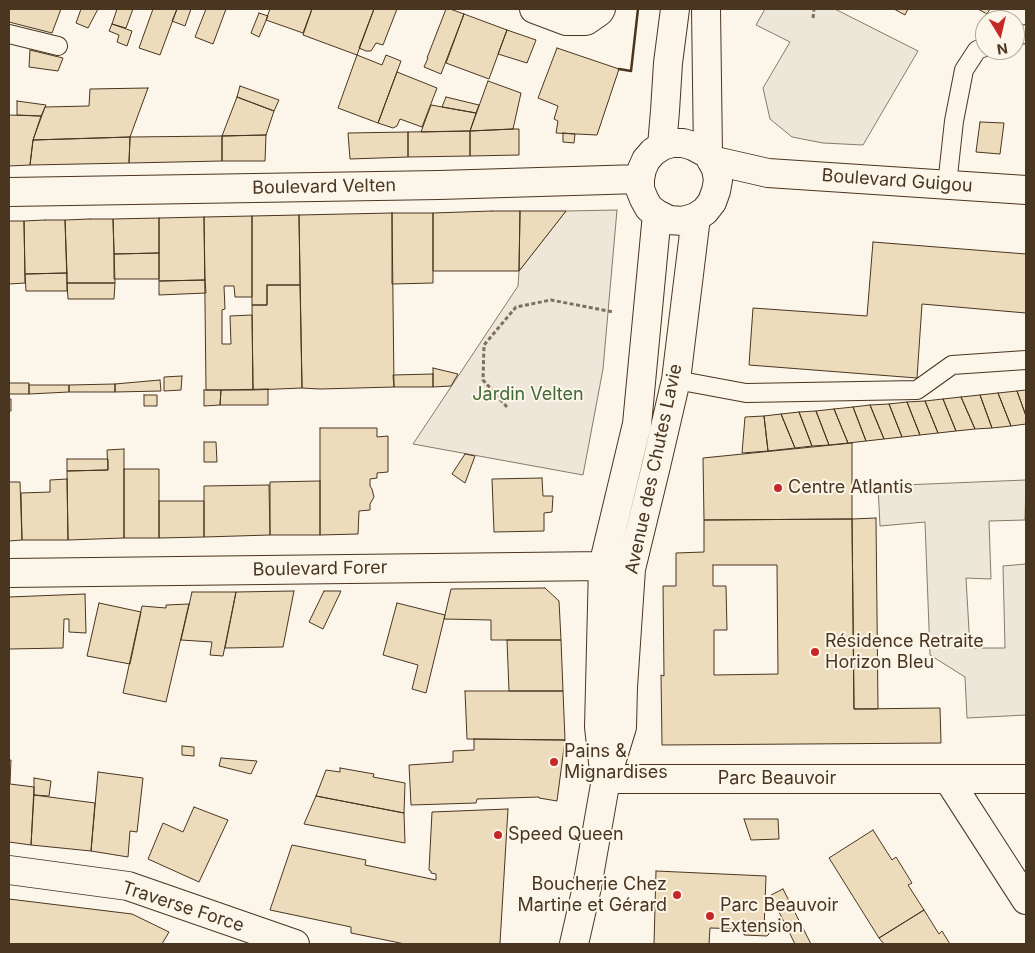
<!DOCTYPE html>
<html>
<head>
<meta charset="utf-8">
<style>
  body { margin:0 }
  #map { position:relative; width:1035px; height:953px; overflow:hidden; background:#fbf6e9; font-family:Inter,sans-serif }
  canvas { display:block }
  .frame { position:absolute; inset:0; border:10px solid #4a3520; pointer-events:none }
  .north { position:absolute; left:975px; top:10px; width:50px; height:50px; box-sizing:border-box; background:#fbf6e9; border:1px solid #b4a999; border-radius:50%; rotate:171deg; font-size:14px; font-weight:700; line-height:20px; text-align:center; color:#4a3520 }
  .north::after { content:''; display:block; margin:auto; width:18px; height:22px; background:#c62828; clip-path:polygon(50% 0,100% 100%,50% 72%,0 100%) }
</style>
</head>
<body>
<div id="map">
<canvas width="1035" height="953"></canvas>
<div class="frame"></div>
<div class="north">N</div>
</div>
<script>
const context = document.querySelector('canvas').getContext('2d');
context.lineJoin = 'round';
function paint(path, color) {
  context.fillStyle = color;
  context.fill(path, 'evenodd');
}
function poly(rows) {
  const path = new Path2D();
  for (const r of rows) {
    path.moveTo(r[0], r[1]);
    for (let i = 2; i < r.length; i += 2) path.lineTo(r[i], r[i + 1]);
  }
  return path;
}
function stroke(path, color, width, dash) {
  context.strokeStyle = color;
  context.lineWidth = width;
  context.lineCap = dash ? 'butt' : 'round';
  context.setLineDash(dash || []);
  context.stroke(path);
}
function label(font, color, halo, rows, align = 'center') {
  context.font = font + ' Inter,sans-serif';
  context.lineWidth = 4;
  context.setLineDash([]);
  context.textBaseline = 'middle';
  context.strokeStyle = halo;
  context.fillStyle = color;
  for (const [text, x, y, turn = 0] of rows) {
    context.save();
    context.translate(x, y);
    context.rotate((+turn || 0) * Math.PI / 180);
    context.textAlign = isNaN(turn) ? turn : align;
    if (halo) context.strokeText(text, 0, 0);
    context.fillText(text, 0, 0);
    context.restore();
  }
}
const green = poly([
  [617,210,603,369,583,475,413,444,518,286,519,271,566,211,617,210]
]);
paint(green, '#ede6d9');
stroke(green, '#887966', 1);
const parking = poly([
  [765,9,835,9,918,51,863,145,823,143,792,137,770,119,763,88,790,42,756,25,765,9],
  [1026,480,1025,520,989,521,991,579,966,578,970,648,1005,648,1003,566,1026,564,1026,715,967,718,965,677,930,655,925,522,880,526,878,486,1026,480]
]);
paint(parking, '#ede7d9');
stroke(parking, '#887966', 1);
const building = poly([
  [9,9,61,9,52,33,9,22,9,9],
  [81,9,98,9,88,28,76,23,81,9],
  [117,9,133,9,126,28,112,24,117,9],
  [153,9,177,9,160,55,139,48,153,9],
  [177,9,191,9,185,26,172,21,177,9],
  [206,9,226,9,213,44,195,37,206,9],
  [270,9,312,9,303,33,266,20,270,9],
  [312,9,374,9,357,55,303,35,312,9],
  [374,9,397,9,383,45,376,43,371,51,366,51,359,48,374,9],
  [446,9,450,9,464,14,441,74,424,67,428,58,427,58,446,9],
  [894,9,908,9,905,15,894,9],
  [978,9,990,9,987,14,978,9],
  [259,13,268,16,259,37,251,33,259,13],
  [464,14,507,30,489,79,446,63,464,14],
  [112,24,132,31,127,46,117,42,119,35,109,31,112,24],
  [507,30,536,40,527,63,498,54,507,30],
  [557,48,619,69,597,135,556,133,558,121,554,119,558,106,538,98,557,48],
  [30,50,63,58,58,71,29,67,30,50],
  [357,55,382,65,386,55,401,61,378,123,338,108,357,55],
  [397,72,437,88,422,127,400,119,397,126,393,128,378,123,397,72],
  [488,81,521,93,513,129,470,131,488,81],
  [240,86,279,100,274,111,237,97,240,86],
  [148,88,130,137,33,140,45,107,89,106,90,89,148,88],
  [237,97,274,111,266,135,222,136,237,97],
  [446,97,479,105,476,113,442,107,446,97],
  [17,101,46,105,41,116,17,115,17,101],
  [431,105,476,113,470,131,421,132,431,105],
  [9,115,41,116,33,140,30,165,9,166,9,115],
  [980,122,1004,123,1000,154,976,152,980,122],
  [513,129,519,129,519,155,470,156,470,131,513,129],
  [470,131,470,156,408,157,408,132,470,131],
  [408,132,408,157,350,159,348,133,408,132],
  [563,133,575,134,574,143,563,142,563,133],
  [266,135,265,161,222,161,222,136,266,135],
  [222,136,222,161,129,163,130,137,222,136],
  [130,137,129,163,30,165,33,140,130,137],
  [492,211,520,211,519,271,433,271,433,213,492,211],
  [520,211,566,211,519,271,520,211],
  [392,213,394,387,320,389,302,388,299,215,392,213],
  [392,213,433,213,433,283,392,284,392,213],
  [299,215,300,285,267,285,267,305,252,305,252,216,299,215],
  [252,216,252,297,235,297,234,286,224,286,225,309,222,310,222,344,231,344,230,316,252,315,253,390,206,390,204,217,252,216],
  [204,217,205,280,159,281,159,218,204,217],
  [159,218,159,253,114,254,113,219,159,218],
  [90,219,113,219,115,283,67,283,65,220,90,219],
  [45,220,65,220,67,273,25,274,24,221,45,220],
  [9,221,24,221,25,283,9,284,9,221],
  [873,242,1026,254,1026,313,922,304,917,378,749,365,753,308,867,316,873,242],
  [159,253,159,279,114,279,114,254,159,253],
  [67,273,67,291,26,291,25,274,67,273],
  [205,280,206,293,159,295,159,281,205,280],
  [67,283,115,283,114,299,68,299,67,283],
  [267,285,300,285,302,388,253,390,252,305,267,305,267,285],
  [433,368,458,374,451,386,433,387,433,368],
  [433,374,433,387,394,387,393,375,433,374],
  [182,376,181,390,164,391,164,377,182,376],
  [160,380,161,391,115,392,115,384,160,380],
  [9,383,29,383,29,394,9,394,9,383],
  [115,384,115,392,69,392,69,385,115,384],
  [29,385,69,385,69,392,29,394,29,385],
  [268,389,268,405,220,405,221,390,268,389],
  [204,390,221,390,220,405,204,406,204,390],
  [1026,390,1026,416,1017,391,1026,390],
  [1017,391,1026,416,1026,424,1011,426,998,393,1017,391],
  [998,393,1011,426,992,428,980,395,998,393],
  [144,395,157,395,157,406,144,406,144,395],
  [980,395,992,428,975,429,961,397,980,395],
  [961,397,975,429,956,431,943,399,961,397],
  [9,399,11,399,11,411,9,411,9,399],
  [943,399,956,431,938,433,925,401,943,399],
  [925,401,938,433,920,435,907,402,925,401],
  [907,402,920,435,902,437,889,404,907,402],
  [889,404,902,437,884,439,870,405,889,404],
  [870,405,884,439,866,441,853,407,870,405],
  [853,407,866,441,848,443,834,409,853,407],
  [834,409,848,443,829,445,816,411,834,409],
  [816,411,829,445,812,446,799,412,816,411],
  [799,412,812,446,795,448,781,414,799,412],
  [781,414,795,448,768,451,764,416,781,414],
  [764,416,768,451,742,453,745,417,764,416],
  [320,428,377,428,377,437,388,436,388,472,377,473,377,478,370,479,370,486,372,489,374,497,370,504,370,510,359,511,358,534,320,535,320,428],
  [204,442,216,442,217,462,204,462,204,442],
  [852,443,852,519,704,520,703,458,852,443],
  [124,449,124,538,68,540,67,471,108,470,107,450,124,449],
  [465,454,475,456,465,483,452,474,465,454],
  [67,459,108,459,108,470,67,471,67,459],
  [124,469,159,469,159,538,124,538,124,469],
  [542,478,543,496,553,496,552,512,544,513,544,531,494,532,492,479,542,478],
  [67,479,68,540,22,540,21,493,50,492,50,480,67,479],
  [320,481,320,535,270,535,270,482,320,481],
  [9,482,20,482,22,540,9,541,9,482],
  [269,485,270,535,204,537,204,486,269,485],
  [159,501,204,501,204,537,159,538,159,501],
  [876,518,878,709,854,709,852,519,876,518],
  [852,519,854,709,940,708,941,743,662,745,661,675,664,676,663,586,676,586,676,553,704,552,704,520,852,519],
  [713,565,777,565,778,674,714,675,714,630,727,630,726,586,713,586,713,565],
  [545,588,559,601,561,640,491,640,491,620,444,619,451,589,545,588],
  [294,591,283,647,225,648,236,592,294,591],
  [324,591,341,591,323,629,309,622,324,591],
  [192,592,236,592,223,656,210,655,212,642,181,640,192,592],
  [85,594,86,633,69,632,69,619,64,619,63,648,9,649,9,597,85,594],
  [99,603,141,612,130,664,87,656,99,603],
  [397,603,445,615,426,693,412,689,418,665,383,655,397,603],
  [189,604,166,702,123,693,142,606,166,608,166,605,189,604],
  [507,640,561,640,563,691,509,691,507,640],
  [465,691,563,691,565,740,467,739,465,691],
  [474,739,565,740,557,801,539,798,539,797,477,799,476,803,411,805,409,765,453,762,453,751,474,750,474,739],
  [182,746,194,747,194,756,182,755,182,746],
  [221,758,257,761,251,774,219,766,221,758],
  [9,760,11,760,10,784,34,787,31,845,9,842,9,760],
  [340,768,374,774,373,777,405,783,404,813,316,796,326,770,340,772,340,768],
  [98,772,143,778,137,832,130,831,128,857,91,851,98,772],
  [34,778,51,781,49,796,34,795,34,778],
  [34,795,95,803,91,851,31,845,34,795],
  [316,796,404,813,405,843,304,824,316,796],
  [194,807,228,820,199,882,148,859,163,823,183,832,194,807],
  [508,809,500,943,498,944,405,944,351,933,351,927,270,910,292,845,366,860,365,865,436,880,436,874,431,873,431,871,429,870,432,812,508,809],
  [744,819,778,819,779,839,751,840,744,819],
  [873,830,892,860,896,857,912,883,908,885,924,910,879,938,829,858,873,830],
  [656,871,766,876,764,930,769,930,769,934,767,936,744,935,744,929,710,928,709,944,654,944,656,871],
  [783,889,811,944,795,944,776,906,771,895,783,889],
  [9,899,132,914,169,932,162,944,9,944,9,899],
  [924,910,939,934,942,931,950,944,884,944,879,938,924,910]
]);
paint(building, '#ecdcbc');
stroke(building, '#4a3520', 1);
const lane = poly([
  [9,34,58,46],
  [1015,36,1026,34],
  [947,185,954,121,964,70,977,50,985,47],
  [676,380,746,393,917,390,952,365,1026,360]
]);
const street = poly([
  [534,9,566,21,586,21,599,12,601,9],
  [706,9,708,154],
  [672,143,683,143,693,146,708,154,716,169,718,180,716,191,712,202,705,211,696,217,683,221,669,220,657,214,649,208,644,199,640,189,640,179,642,169,646,160,653,152,662,146,672,143],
  [662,146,665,111,668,63,675,9],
  [711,160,768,173,1026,190],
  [9,192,439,185,640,179],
  [9,573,603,566,631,569],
  [604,771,599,727,603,566,637,424,657,214],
  [606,779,1026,779],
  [948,779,1026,900],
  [9,870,128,886,295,944],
  [574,944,587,887,606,779,622,727,623,687,631,569,656,466,676,380,696,217]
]);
stroke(lane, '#4a3520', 20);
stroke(street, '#4a3520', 30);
stroke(poly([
  [813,18,814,9],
  [507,407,483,380,484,345,516,307,551,300,613,312]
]), '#7f6f5c', 3, [4, 2.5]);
stroke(lane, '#fbf6e9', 18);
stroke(street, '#fbf6e9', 28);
stroke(poly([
  [619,69,631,71,638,9]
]), '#4a3520', 2.5);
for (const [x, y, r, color] of [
  [778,488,5,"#c62828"],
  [815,652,5,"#c62828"],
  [554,762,5,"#c62828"],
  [498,835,5,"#c62828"],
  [677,895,5,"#c62828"],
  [710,916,5,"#c62828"]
]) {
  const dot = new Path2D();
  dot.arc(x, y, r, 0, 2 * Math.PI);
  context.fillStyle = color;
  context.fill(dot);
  stroke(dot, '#fbf6e9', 2);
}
label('18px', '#4a3520', '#fbf6e9', [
  ["Boulevard Guigou",897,181,4],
  ["Boulevard Velten",324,187,-1],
  ["Avenue des Chutes Lavie",654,469,-78],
  ["Boulevard Forer",320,569,-1],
  ["Parc Beauvoir",777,779],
  ["Traverse Force",183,907,18]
]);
label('18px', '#436837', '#fbf6e9', [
  ["Jardin Velten",528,395]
]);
label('18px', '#4a3520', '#fbf6e9', [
  ["Centre Atlantis",788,488],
  ["Résidence Retraite",825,642],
  ["Horizon Bleu",825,663],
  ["Pains &",564,752],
  ["Mignardises",564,773],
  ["Speed Queen",508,835],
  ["Boucherie Chez",667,885,"right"],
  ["Martine et Gérard",667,906,"right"],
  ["Parc Beauvoir",720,906],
  ["Extension",720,927]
], 'left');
</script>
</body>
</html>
